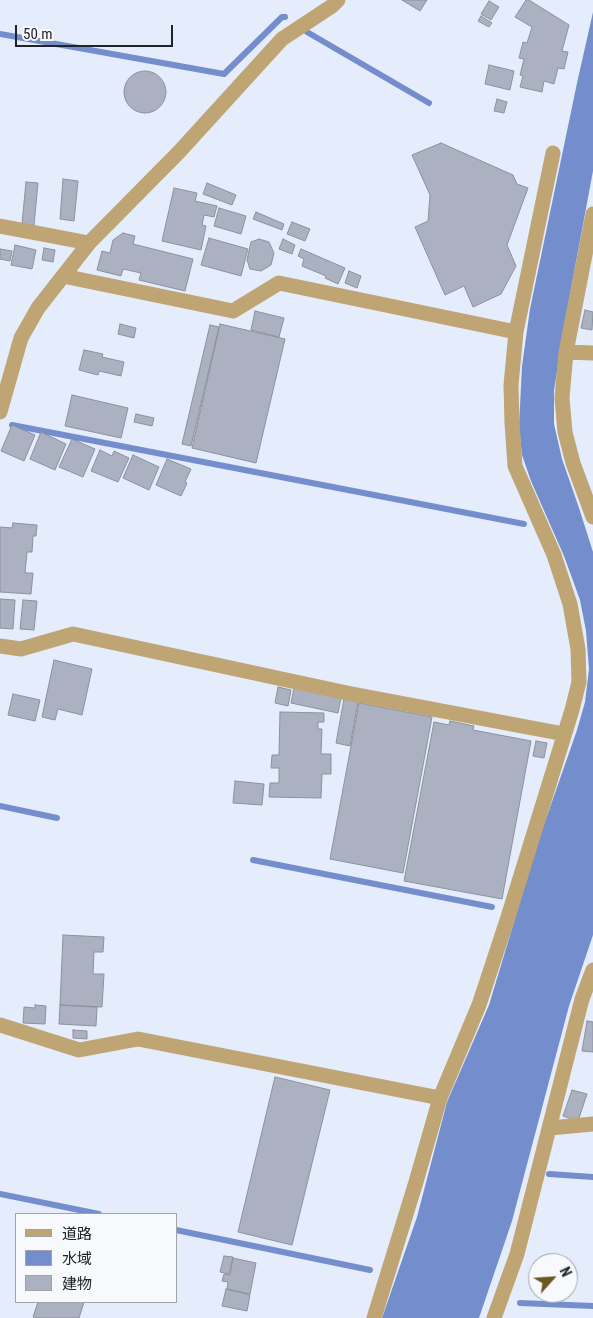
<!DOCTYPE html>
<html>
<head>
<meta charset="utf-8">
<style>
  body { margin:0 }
  #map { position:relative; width:593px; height:1318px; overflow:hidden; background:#e5ecfb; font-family:"Roboto Condensed","Noto Sans JP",sans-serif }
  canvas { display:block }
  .legend { position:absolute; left:15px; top:1213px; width:162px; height:90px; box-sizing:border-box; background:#f7f9fc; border:1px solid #a1a3a7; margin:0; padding:6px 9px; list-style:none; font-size:15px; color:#202328 }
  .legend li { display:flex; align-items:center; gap:10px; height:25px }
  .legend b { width:25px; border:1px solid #a1a3a7 }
  .north { position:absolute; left:528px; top:1253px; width:50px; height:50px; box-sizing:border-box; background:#f7f9fc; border:1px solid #a1a3a7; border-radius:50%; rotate:64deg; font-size:14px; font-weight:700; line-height:20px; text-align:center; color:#202328 }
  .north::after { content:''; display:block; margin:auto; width:18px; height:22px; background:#6d5626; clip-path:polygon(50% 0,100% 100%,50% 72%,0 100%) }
  .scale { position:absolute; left:15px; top:25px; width:158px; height:22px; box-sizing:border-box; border:2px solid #202328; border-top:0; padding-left:6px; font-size:15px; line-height:18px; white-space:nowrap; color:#202328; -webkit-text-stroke:4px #f7f9fc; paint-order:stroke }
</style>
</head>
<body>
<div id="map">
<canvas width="593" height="1318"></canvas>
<ul class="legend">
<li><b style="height:6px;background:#bfa574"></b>道路</li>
<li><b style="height:14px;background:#748dcd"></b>水域</li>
<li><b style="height:14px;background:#abb1c1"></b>建物</li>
</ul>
<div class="north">N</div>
<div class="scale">50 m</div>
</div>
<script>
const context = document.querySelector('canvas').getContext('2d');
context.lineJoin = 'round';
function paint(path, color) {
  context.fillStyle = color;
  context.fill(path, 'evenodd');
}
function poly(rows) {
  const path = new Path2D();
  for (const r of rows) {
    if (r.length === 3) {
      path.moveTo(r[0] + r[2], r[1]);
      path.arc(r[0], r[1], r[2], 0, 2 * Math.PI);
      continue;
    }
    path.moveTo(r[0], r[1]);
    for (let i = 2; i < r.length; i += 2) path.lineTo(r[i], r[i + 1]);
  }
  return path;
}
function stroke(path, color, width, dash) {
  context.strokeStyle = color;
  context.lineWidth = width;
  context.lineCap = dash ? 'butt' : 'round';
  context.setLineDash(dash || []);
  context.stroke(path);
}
paint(poly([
  [593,12,593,171,570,294,554,390,554,424,562,459,579,508,593,552,593,935,569,1006,512,1221,479,1318,382,1318,417,1217,447,1102,489,1005,539,839,577,730,585,702,589,669,586,631,580,600,564,556,531,481,522,455,519,426,522,366,530,309,577,83]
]), '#748dcd');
stroke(poly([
  [307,32,429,103],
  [0,34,224,74,282,17,285,17],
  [12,425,524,524],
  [0,806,57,818],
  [253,860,492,907],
  [549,1174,593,1177],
  [0,1194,99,1214],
  [176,1230,370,1270],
  [520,1303,593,1306]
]), '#748dcd', 6);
const building = poly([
  [402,0,427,0,420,11,402,0],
  [526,0,529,0,569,25,562,51,568,52,564,69,558,68,554,84,544,81,542,92,520,87,523,76,520,75,524,59,519,58,523,42,527,43,532,27,515,17,526,0],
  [489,1,499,7,491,20,481,14,489,1],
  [481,16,492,23,489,27,478,21,481,16],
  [489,65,514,71,510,90,485,84,489,65],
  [145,92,21],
  [497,99,507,102,504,113,494,111,497,99],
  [441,143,513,175,517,184,528,188,507,245,516,266,501,294,473,307,464,286,445,295,415,227,428,221,430,195,412,155,441,143],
  [63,179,78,181,74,221,60,219,63,179],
  [26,182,38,183,34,225,22,224,26,182],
  [207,183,236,195,232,205,203,194,207,183],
  [174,188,197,193,195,201,217,206,214,217,204,215,202,225,206,226,201,250,162,241,174,188],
  [219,208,246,216,241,234,214,226,219,208],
  [256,212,284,224,282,230,253,219,256,212],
  [292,222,310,229,305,241,287,234,292,222],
  [123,233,135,236,133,244,193,259,185,291,139,280,141,273,123,269,121,276,97,270,102,251,110,253,113,240,123,233],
  [209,238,248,249,241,276,201,265,209,238],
  [259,239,269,242,274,253,271,265,261,271,250,269,247,260,251,242,259,239],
  [283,239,295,245,292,254,279,249,283,239],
  [15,245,36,250,32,269,11,265,15,245],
  [44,248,55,250,53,262,42,260,44,248],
  [0,249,12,251,10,261,0,259,0,249],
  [301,249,345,268,338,284,325,278,326,276,302,266,304,259,298,256,301,249],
  [349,271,361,276,357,288,345,283,349,271],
  [585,310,593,312,592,330,581,328,585,310],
  [255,311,284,318,279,337,251,330,255,311],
  [120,324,136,328,134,338,118,334,120,324],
  [220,324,285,339,256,463,192,448,220,324],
  [210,325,219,327,191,446,182,444,210,325],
  [84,350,103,354,102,357,124,362,121,376,99,371,98,375,79,370,84,350],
  [72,395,128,408,121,438,65,426,72,395],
  [136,414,154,418,152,426,134,422,136,414],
  [12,425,35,435,24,461,1,451,12,425],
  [41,432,66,444,55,470,30,459,41,432],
  [72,439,95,449,83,477,59,467,72,439],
  [100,450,112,456,114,451,129,458,118,482,91,471,100,450],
  [133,455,159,467,149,490,123,478,133,455],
  [167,459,191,469,185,482,187,483,181,496,156,485,167,459],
  [13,523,37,525,36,536,33,536,32,552,27,552,25,573,33,573,31,594,0,592,0,527,12,528,13,523],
  [0,599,15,600,13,629,0,628,0,599],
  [23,600,37,601,34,630,20,629,23,600],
  [54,660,92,669,82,715,58,709,55,720,42,717,54,660],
  [278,687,291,690,288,706,275,703,278,687],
  [294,688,341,698,338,713,291,703,294,688],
  [13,694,40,700,35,721,8,715,13,694],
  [344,699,358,702,350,746,336,743,344,699],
  [359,703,432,717,403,873,330,859,359,703],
  [280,712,324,713,324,722,318,722,318,729,322,729,321,754,331,754,331,774,322,774,321,798,269,797,270,783,279,783,279,768,271,768,272,755,279,755,280,712],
  [450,721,474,726,473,730,531,741,502,899,404,881,434,722,449,725,450,721],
  [536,741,547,743,544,758,533,756,536,741],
  [235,781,264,784,262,805,233,803,235,781],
  [63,935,104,937,103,952,94,952,93,974,104,974,102,1007,60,1005,63,935],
  [35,1005,46,1006,45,1024,23,1023,24,1007,35,1008,35,1005],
  [60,1005,97,1007,96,1026,59,1024,60,1005],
  [587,1021,593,1022,593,1052,582,1051,587,1021],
  [73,1030,87,1031,87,1039,73,1038,73,1030],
  [275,1077,330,1090,292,1245,238,1232,275,1077],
  [572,1090,587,1094,578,1121,563,1116,572,1090],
  [224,1256,233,1257,229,1274,220,1272,224,1256],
  [233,1258,256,1263,250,1294,227,1289,228,1282,222,1281,224,1274,230,1275,233,1258],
  [226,1289,250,1295,247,1311,222,1306,226,1289],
  [38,1302,84,1302,79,1318,38,1318,33,1317,38,1302]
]);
paint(building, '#abb1c1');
stroke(building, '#8b919f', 1);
stroke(poly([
  [593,214,566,352,562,398,565,432,573,463,593,517],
  [0,226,89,243],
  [63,276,233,311,279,283,516,332],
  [566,352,593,353],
  [0,412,21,338,38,308,89,243,179,152,282,39,332,6,338,0],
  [0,646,21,649,73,634,347,693,564,734],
  [0,1025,79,1050,138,1039,440,1098],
  [550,1128,593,1124],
  [374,1318,416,1182,440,1098,479,1005,508,917,572,710,579,682,578,649,570,604,554,555,515,466,512,423,511,385,516,332,553,153],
  [494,1318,517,1254,582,999,593,970]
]), '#bfa574', 15);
</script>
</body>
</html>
